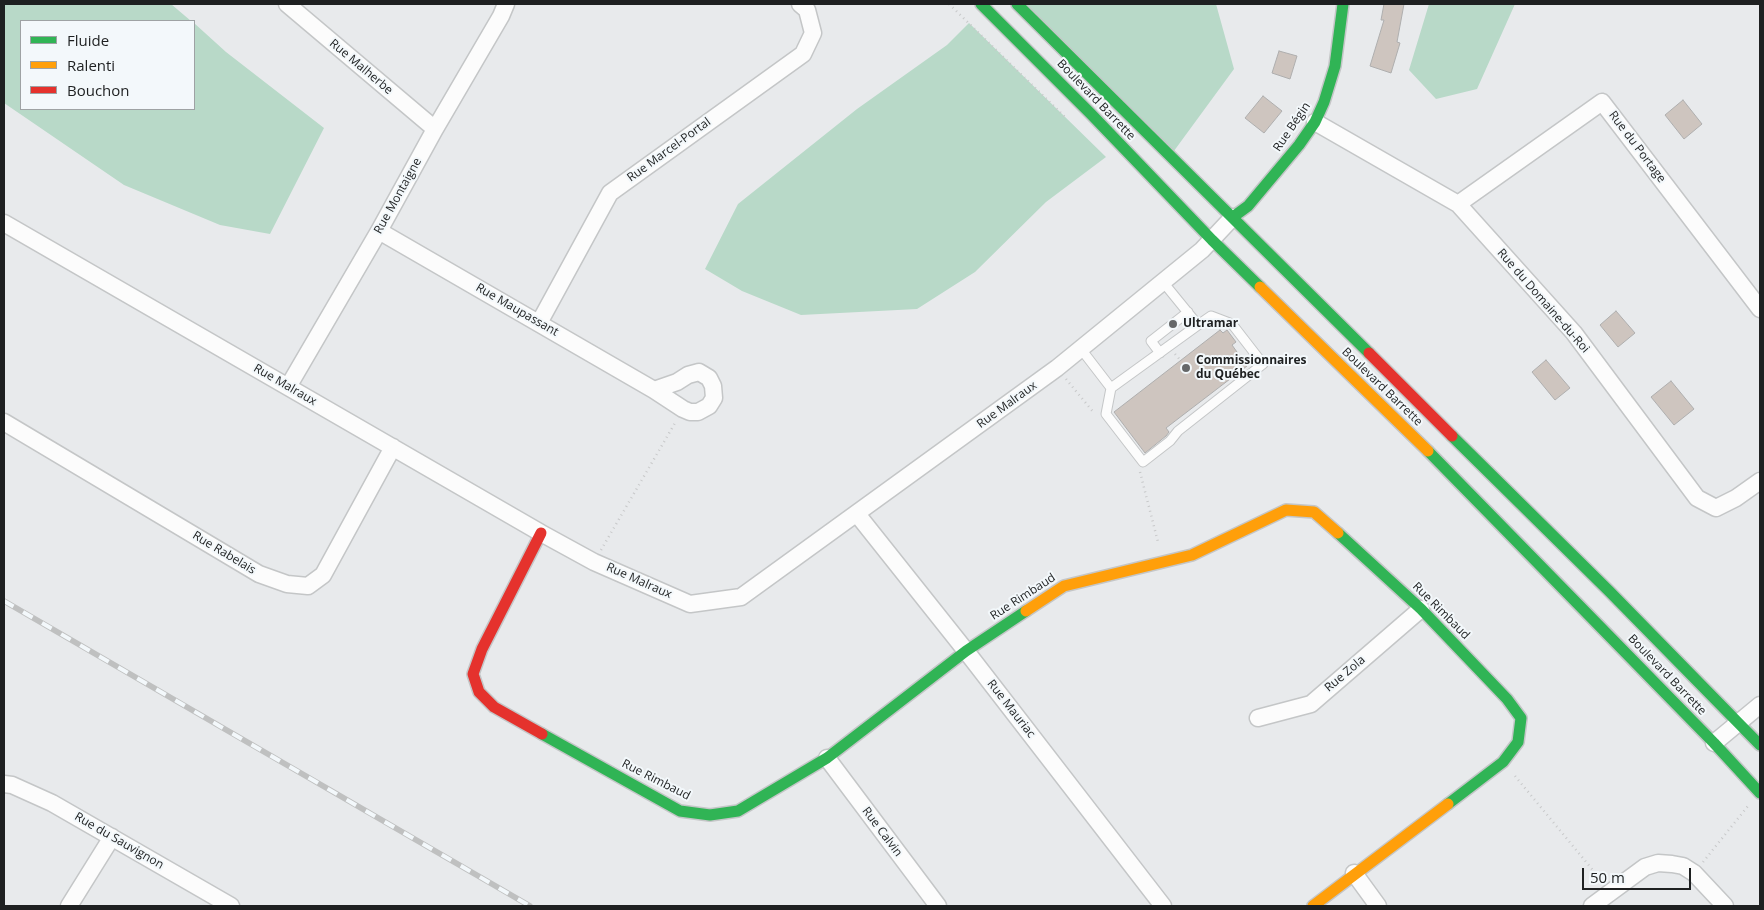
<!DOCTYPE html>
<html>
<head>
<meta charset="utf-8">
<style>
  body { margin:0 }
  #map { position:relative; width:1764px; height:910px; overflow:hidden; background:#e8eaec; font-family:"Open Sans",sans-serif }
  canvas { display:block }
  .frame { position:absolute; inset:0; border:5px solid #1e2021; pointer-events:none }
  .legend { position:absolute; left:20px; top:20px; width:175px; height:90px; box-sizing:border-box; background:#f3f8fb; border:1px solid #9ea2a4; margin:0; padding:6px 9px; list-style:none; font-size:15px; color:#1e2021 }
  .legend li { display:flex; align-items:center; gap:10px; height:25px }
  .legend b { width:25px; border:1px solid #9ea2a4 }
  .scale { position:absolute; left:1582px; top:868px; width:109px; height:22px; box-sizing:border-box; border:2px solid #1e2021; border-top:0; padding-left:6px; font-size:15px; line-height:18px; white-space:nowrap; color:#1e2021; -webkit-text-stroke:4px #f3f8fb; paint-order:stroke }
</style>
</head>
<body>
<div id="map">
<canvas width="1764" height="910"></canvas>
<div class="frame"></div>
<ul class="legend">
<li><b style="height:6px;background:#30b455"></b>Fluide</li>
<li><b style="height:6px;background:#ff9f0a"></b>Ralenti</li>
<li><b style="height:6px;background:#e5322d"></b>Bouchon</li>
</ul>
<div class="scale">50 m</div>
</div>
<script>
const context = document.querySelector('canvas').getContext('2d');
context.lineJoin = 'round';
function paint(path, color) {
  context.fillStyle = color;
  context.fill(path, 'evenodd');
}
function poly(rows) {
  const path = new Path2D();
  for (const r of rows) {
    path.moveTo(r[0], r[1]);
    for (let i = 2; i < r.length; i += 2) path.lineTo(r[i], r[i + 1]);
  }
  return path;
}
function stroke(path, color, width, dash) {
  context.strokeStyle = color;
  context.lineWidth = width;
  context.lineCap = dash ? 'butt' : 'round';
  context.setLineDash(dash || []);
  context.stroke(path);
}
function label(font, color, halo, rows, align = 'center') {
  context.font = font + ' "Open Sans",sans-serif';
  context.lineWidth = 4;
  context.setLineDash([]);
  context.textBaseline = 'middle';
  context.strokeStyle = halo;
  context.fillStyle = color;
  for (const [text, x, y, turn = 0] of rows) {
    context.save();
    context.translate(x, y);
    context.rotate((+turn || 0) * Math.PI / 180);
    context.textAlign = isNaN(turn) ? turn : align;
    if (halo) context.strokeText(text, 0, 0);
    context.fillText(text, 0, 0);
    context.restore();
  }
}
paint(poly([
  [4,4,171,4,191,21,21,21,21,109,194,109,194,23,226,52,324,128,270,234,220,225,124,185,4,103],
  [1017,4,1216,4,1234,69,1171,155],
  [1429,4,1515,4,1477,89,1436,99,1409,70],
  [969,23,1106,157,1046,202,975,272,917,309,801,315,742,291,705,269,738,204,857,109,947,45]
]), '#b8d9c8');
const building = poly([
  [1384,4,1404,4,1397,42,1400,43,1391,73,1370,66,1384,20,1381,20,1384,4],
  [1279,51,1297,56,1290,79,1272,73,1279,51],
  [1263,96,1282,111,1264,133,1245,118,1263,96],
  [1683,100,1702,124,1684,139,1665,115,1683,100],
  [1616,311,1635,333,1618,347,1600,325,1616,311],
  [1220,330,1223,333,1227,330,1236,342,1232,345,1247,366,1166,428,1169,432,1166,436,1145,453,1114,412,1220,330],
  [1546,360,1570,388,1555,400,1532,372,1546,360],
  [1671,381,1694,409,1674,425,1651,397,1671,381]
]);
paint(building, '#cec5bf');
stroke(building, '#aeaeae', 1);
const lane = poly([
  [1081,349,1111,388,1198,325,1163,282],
  [1160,353,1151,341,1188,312],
  [1111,388,1106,414,1143,462,1170,441,1178,431,1263,364,1232,324,1211,316,1198,325]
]);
const street = poly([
  [287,4,435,129],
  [1315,122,1458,204,1574,333,1697,498,1716,508,1736,498,1760,481],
  [1458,204,1602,102,1760,309],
  [4,223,541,533,594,562,690,604,741,597,1057,368,1202,250,1233,217],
  [379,231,654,390,683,409,690,412,698,412,709,406,714,398,713,386,709,378,699,372,688,375,677,382,654,390],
  [539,323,610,193,803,54,813,33,807,10,800,4],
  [288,387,379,231,435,129,501,16,506,4],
  [4,422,259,574,287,584,308,586,323,575,393,447],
  [857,514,966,651,1163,906],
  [1258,718,1311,704,1421,609],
  [1714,743,1760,705],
  [827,758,938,906],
  [4,784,12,785,52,803,231,906],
  [1354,873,1378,906],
  [69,906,112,837],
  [1592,906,1645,867,1658,863,1672,864,1683,866,1694,873,1725,906]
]);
const fast = poly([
  [981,4,1091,114,1212,240,1260,287],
  [1017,4,1369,353],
  [1233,217,1248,206,1299,145,1315,122,1324,102,1335,66,1343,4],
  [1452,436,1610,592,1760,745],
  [1428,451,1714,743,1760,793],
  [1338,533,1421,609,1507,699,1521,718,1518,742,1503,762,1448,804],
  [542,734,680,811,710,815,738,811,827,758,966,651,1026,611]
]);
const slow = poly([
  [1260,287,1428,451],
  [1026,611,1064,586,1192,555,1286,510,1314,512,1338,533],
  [1313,906,1448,804]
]);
const jam = poly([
  [1369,353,1452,436],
  [541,533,482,649,473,674,479,692,494,707,542,734]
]);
stroke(lane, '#c4c6c7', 11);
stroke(street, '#c4c6c7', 19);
stroke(fast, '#c4c6c7', 14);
stroke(slow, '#c4c6c7', 14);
stroke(jam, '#c4c6c7', 14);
stroke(poly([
  [949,4,1066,118],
  [1175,354,1181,361],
  [1066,379,1094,413],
  [1140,472,1158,542],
  [601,550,675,423],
  [1515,776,1601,880],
  [1703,862,1748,806]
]), '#c8c9ca', 2.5, [1, 4]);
stroke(lane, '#fcfcfc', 9);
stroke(street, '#fcfcfc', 16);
stroke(fast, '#30b455', 11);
stroke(slow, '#ff9f0a', 11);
stroke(jam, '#e5322d', 11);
const rail = poly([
  [4,601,530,906]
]);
stroke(rail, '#bfc0c0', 5.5);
stroke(rail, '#f3f8fb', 4, [11]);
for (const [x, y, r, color] of [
  [1173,324,5,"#656768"],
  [1186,368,5,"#656768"]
]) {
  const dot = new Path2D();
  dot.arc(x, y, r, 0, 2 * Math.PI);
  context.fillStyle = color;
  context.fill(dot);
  stroke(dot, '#f3f8fb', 2);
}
label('12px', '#1e2021', '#f3f8fb', [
  ["Rue Malherbe",361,67,40],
  ["Boulevard Barrette",1096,100,46],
  ["Rue Bégin",1292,127,-56],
  ["Rue du Portage",1637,147,53],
  ["Rue Marcel-Portal",669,150,-36],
  ["Rue Montaigne",398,196,-61],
  ["Rue du Domaine-du-Roi",1543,301,49],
  ["Rue Maupassant",517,310,30],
  ["Rue Malraux",285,385,30],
  ["Boulevard Barrette",1382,387,44],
  ["Rue Malraux",1007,405,-36],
  ["Rue Rabelais",224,553,31],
  ["Rue Malraux",639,581,24],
  ["Rue Rimbaud",1023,597,-33],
  ["Rue Rimbaud",1441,611,45],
  ["Rue Zola",1345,674,-40],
  ["Boulevard Barrette",1667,675,46],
  ["Rue Mauriac",1011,709,52],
  ["Rue Rimbaud",656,780,27],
  ["Rue Calvin",882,832,53],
  ["Rue du Sauvignon",119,841,30]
]);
label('bold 12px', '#1e2021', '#f3f8fb', [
  ["Ultramar",1183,324],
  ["Commissionnaires",1196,361],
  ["du Québec",1196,375]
], 'left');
</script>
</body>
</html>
